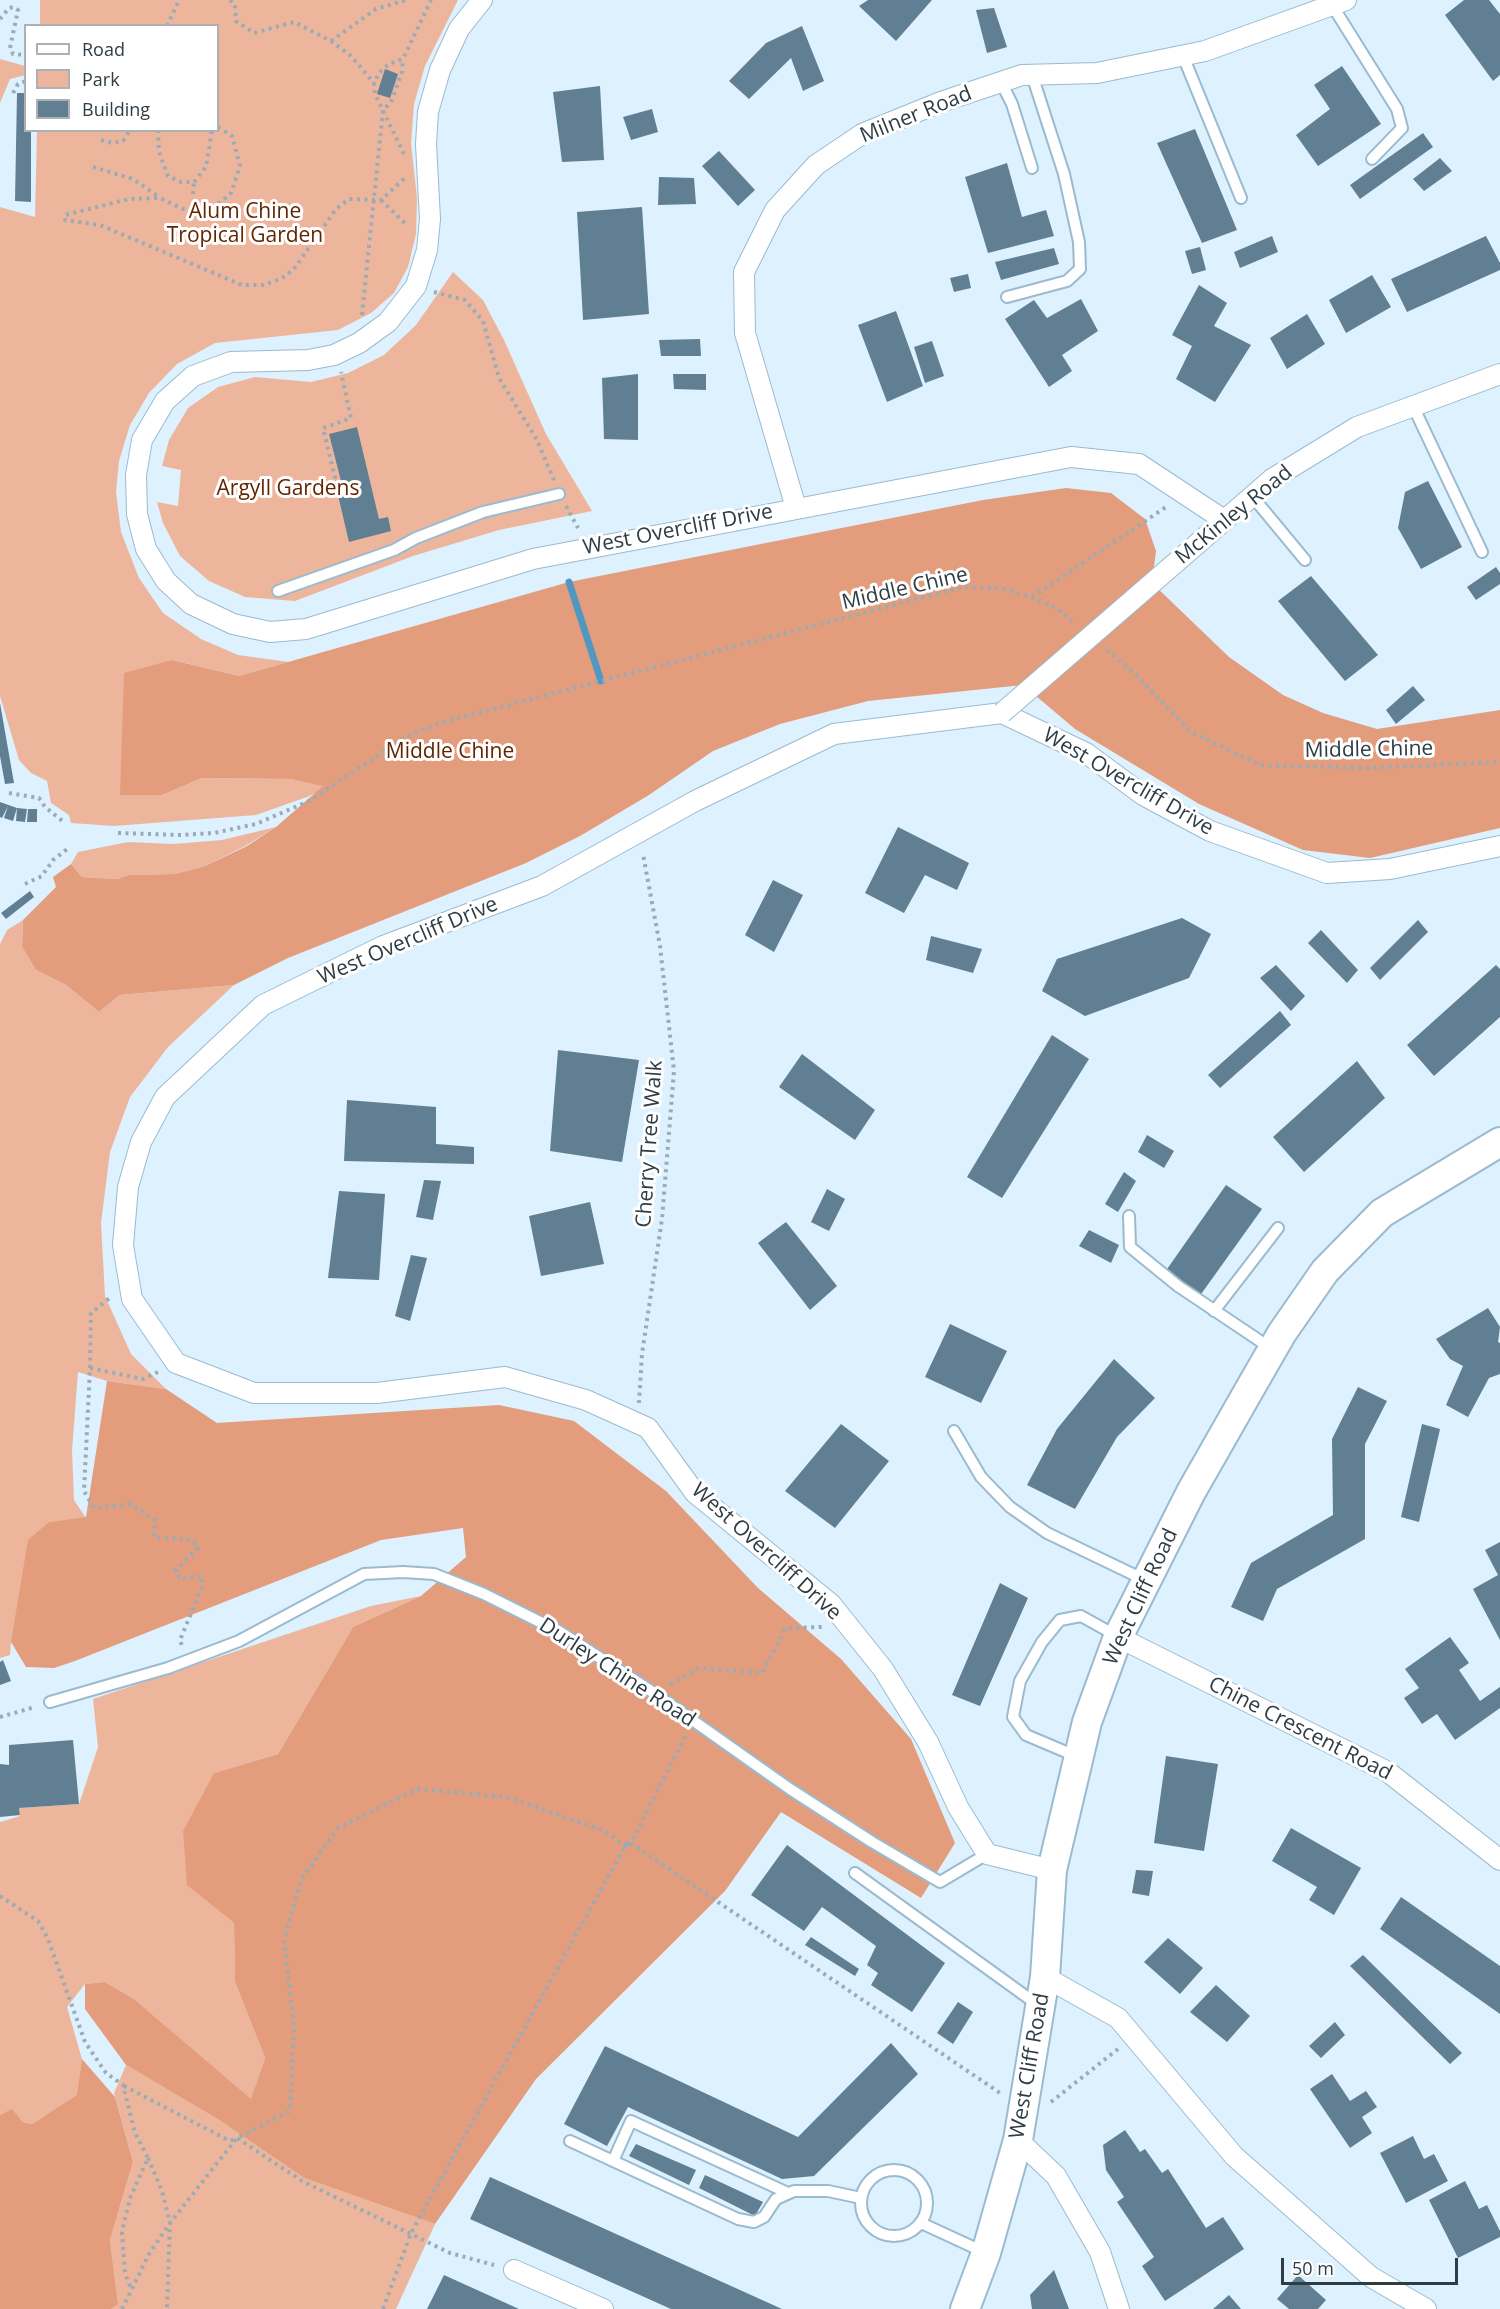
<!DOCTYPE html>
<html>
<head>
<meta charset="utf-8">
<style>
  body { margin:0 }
  #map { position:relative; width:1500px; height:2309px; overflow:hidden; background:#ddf1fe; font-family:"Open Sans",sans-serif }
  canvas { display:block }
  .legend { position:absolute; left:24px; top:24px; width:195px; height:108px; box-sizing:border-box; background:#fff; border:2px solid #abb1b4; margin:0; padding:8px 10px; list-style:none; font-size:18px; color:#2e3c44 }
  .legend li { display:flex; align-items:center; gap:12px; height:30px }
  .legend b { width:30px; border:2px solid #abb1b4 }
  .scale { position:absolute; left:1281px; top:2258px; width:177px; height:27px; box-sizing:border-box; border:3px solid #2e3c44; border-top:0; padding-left:8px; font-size:18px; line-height:21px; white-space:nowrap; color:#2e3c44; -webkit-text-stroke:4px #fff; paint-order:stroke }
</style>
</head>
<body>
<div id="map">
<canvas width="1500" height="2309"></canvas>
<ul class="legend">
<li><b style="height:8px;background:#fff"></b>Road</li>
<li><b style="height:16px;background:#edb69c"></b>Park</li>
<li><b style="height:16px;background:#607f92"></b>Building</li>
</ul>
<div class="scale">50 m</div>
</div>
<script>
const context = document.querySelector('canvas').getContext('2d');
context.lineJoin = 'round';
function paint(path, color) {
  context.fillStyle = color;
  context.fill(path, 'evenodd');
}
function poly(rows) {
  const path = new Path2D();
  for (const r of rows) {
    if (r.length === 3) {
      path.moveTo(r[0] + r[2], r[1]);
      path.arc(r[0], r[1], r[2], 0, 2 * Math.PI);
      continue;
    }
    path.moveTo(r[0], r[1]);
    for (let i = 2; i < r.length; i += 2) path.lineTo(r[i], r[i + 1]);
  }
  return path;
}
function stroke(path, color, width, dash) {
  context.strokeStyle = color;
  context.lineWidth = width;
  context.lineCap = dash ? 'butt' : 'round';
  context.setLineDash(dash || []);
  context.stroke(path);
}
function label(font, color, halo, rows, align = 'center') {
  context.font = font + ' "Open Sans",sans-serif';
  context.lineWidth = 6;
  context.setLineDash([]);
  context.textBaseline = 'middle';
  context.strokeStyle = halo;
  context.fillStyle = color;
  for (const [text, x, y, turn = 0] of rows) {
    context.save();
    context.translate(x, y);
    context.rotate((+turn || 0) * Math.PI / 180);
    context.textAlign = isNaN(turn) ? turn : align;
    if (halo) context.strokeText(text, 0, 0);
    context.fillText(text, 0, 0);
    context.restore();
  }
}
paint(poly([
  [40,0,458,0,425,66,414,104,411,143,417,198,416,234,408,267,394,293,371,313,338,330,215,343,177,364,149,393,130,425,119,461,116,492,121,532,139,578,163,613,201,639,238,655,289,662,239,676,172,660,162,795,202,778,290,779,324,785,318,792,307,797,256,815,114,826,71,823,69,815,51,803,47,781,31,773,19,760,0,696,0,207,35,217,37,131,218,130,218,26,40,25],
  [0,59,25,66,26,75,10,79,0,103],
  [453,272,483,300,504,340,546,434,592,511,499,530,413,556,295,601,245,597,209,581,180,556,163,523,157,502,178,506,181,470,162,466,169,440,188,408,218,387,255,377,311,382,348,373,384,355,416,325],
  [276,827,247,845,205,866,175,874,129,875,117,879,82,877,71,864,78,852,128,842,174,844,222,840],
  [23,920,22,947,36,970,66,985,99,1012,120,995,234,985,168,1047,130,1097,110,1152,101,1223,105,1296,131,1354,166,1389,107,1381,78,1372,72,1451,74,1500,86,1518,49,1522,11,1642,10,1655,0,1658,0,944,7,930],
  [421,1596,353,1627,278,1754,214,1773,188,1885,234,1923,235,1982,265,2058,251,2100,134,1999,105,1982,85,1984,67,2007,82,2059,78,2095,32,2124,23,2122,12,2110,0,2115,0,1822,20,1816,19,1808,79,1804,98,1747,93,1699,371,1606],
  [126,2065,219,2120,304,2178,435,2224,396,2309,111,2309,118,2304,110,2240,133,2162,114,2093]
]), '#edb69c');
paint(poly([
  [1066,488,1111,493,1145,519,1156,551,1152,583,1229,657,1283,695,1323,713,1377,729,1500,710,1500,828,1370,858,1303,850,1199,804,1075,729,1023,685,868,701,780,724,713,751,649,795,580,836,526,863,288,958,234,985,120,995,99,1012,66,985,36,970,22,947,23,920,56,887,53,877,71,864,82,877,117,879,129,875,175,874,205,866,247,846,276,827,323,786,290,779,202,778,162,795,120,795,124,673,172,660,239,676,569,582,983,500],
  [107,1381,166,1389,217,1423,499,1405,574,1421,666,1491,758,1588,841,1659,911,1739,955,1843,921,1898,781,1812,725,1891,536,2079,435,2224,304,2178,219,2120,126,2065,85,2009,85,1984,105,1982,134,1999,251,2099,265,2058,235,1982,234,1923,187,1885,183,1831,214,1773,278,1754,353,1627,421,1596,466,1557,463,1528,381,1540,75,1661,54,1668,26,1667,11,1642,28,1540,49,1522,86,1517],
  [82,2059,115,2097,133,2162,110,2240,118,2304,111,2309,0,2309,0,2115,12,2109,23,2122,32,2124,77,2095]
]), '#e39d7c');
stroke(poly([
  [569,582,601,681]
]), '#5098c2', 7);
paint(poly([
  [868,0,932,0,896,41,859,6],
  [1464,0,1489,0,1500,14,1500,75,1493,81,1445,15],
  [994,8,1007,47,987,53,976,10],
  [802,26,824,81,803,91,791,58,749,99,729,81,766,43],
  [1342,66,1381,124,1318,166,1296,135,1330,109,1314,85],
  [385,69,398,74,390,98,377,94],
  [600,86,604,160,562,162,553,92],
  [17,93,26,93,26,130,31,130,31,202,15,201],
  [652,109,658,132,631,140,623,117],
  [1195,129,1237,230,1202,243,1157,143],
  [1423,133,1433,147,1360,199,1350,185],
  [719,151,755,190,738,206,702,166],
  [1440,158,1452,171,1424,191,1413,179],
  [1007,163,1022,217,1046,210,1054,236,988,253,965,177],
  [659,177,694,178,696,204,658,205],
  [642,207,649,314,583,320,577,212],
  [1272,236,1278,252,1240,268,1234,252],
  [1486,236,1500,263,1500,270,1407,312,1391,279],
  [1200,247,1206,270,1192,274,1185,251],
  [1054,248,1059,264,1001,280,995,262],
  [968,274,971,288,954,292,950,278],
  [1372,275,1391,307,1346,333,1329,300],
  [1199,285,1227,303,1214,326,1251,345,1215,402,1176,379,1192,346,1172,335],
  [1081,299,1098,331,1062,355,1072,371,1049,387,1005,319,1034,300,1047,318],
  [896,311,923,386,887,402,858,325],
  [1307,314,1325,344,1287,369,1270,338],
  [700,339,701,356,661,356,659,340],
  [932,341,944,376,925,383,914,347],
  [638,374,638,440,604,439,602,378],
  [673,374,706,374,706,390,674,389],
  [357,427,379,519,388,517,391,531,349,542,337,491,343,489,329,434],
  [1428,481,1462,547,1421,569,1398,528,1405,492],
  [1496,567,1500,573,1500,584,1476,600,1467,587],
  [1311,576,1378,655,1345,681,1278,601],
  [1413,686,1425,700,1396,724,1386,710],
  [0,703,14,783,5,784,0,756],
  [0,802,17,808,13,821,4,818,8,806,2,818,0,817],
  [17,808,27,809,25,822,16,821],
  [28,809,37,809,37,822,27,822],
  [898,827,969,863,957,890,925,875,904,913,865,893],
  [773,880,803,895,774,952,745,935],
  [30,891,34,897,6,919,1,913],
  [1182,918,1211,934,1189,978,1085,1016,1042,991,1057,959],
  [1418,920,1428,932,1380,980,1370,968],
  [1321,930,1358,970,1347,983,1308,943],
  [931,936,982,949,973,973,926,960],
  [1276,965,1305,996,1291,1011,1260,978],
  [1496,965,1500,969,1500,1017,1434,1076,1407,1045],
  [1280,1011,1291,1025,1220,1088,1208,1075],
  [1052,1035,1089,1059,1002,1198,967,1177],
  [558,1050,639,1060,622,1162,550,1151],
  [802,1054,875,1110,855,1140,779,1087],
  [1357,1061,1385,1098,1304,1172,1273,1137],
  [347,1100,436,1107,436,1144,474,1147,474,1164,344,1161],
  [1147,1135,1174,1151,1164,1168,1138,1152],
  [1124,1172,1136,1181,1118,1212,1105,1204],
  [424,1180,441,1181,433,1220,416,1217],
  [1226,1185,1262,1209,1199,1297,1165,1272],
  [827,1189,845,1199,829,1231,811,1222],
  [339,1191,385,1194,379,1280,328,1278],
  [590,1202,604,1264,541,1276,529,1216],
  [786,1222,837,1286,810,1310,758,1243],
  [1089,1230,1119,1245,1111,1263,1079,1246],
  [411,1255,427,1258,410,1321,395,1316],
  [1488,1308,1500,1327,1498,1342,1500,1343,1500,1374,1489,1378,1468,1417,1446,1405,1463,1366,1450,1359,1436,1339],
  [950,1324,1007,1351,981,1403,925,1377],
  [1114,1359,1155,1398,1117,1437,1075,1509,1027,1485,1057,1429],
  [1358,1387,1387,1401,1365,1444,1365,1539,1277,1589,1263,1621,1231,1607,1251,1563,1333,1515,1332,1439],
  [841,1424,889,1461,835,1528,785,1491],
  [1422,1424,1440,1429,1419,1522,1401,1517],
  [1500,1542,1500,1640,1473,1589,1498,1575,1485,1550],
  [1000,1583,1028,1598,980,1706,952,1695],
  [1450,1637,1469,1663,1459,1670,1480,1701,1500,1687,1500,1708,1455,1740,1437,1714,1422,1724,1404,1698,1419,1688,1405,1669],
  [3,1660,11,1681,0,1685,0,1662],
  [73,1740,79,1804,19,1808,20,1815,0,1817,0,1764,9,1765,9,1745],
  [1166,1756,1218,1764,1204,1851,1154,1843],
  [1291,1828,1361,1868,1334,1915,1309,1900,1317,1887,1272,1861],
  [787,1845,945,1963,912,2012,871,1985,878,1973,867,1965,876,1946,822,1907,804,1931,751,1895],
  [1136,1870,1153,1871,1149,1896,1132,1893],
  [1401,1897,1500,1966,1500,2014,1380,1929],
  [811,1937,859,1969,855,1976,805,1945],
  [1168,1938,1203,1968,1180,1994,1144,1962],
  [1363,1955,1462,2053,1450,2064,1350,1966],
  [1216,1985,1250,2016,1227,2042,1190,2012],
  [958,2002,973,2012,953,2044,937,2033],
  [1335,2022,1345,2035,1321,2058,1309,2046],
  [891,2043,918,2074,814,2176,782,2179,628,2107,607,2146,564,2124,605,2046,798,2137],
  [1332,2074,1350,2101,1366,2091,1377,2107,1362,2117,1372,2133,1350,2148,1310,2089],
  [1125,2130,1140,2152,1145,2149,1162,2173,1168,2169,1206,2228,1223,2217,1244,2249,1165,2301,1142,2266,1154,2257,1117,2202,1124,2197,1106,2170,1103,2145],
  [1413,2136,1424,2159,1434,2154,1448,2181,1406,2203,1380,2153],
  [636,2144,696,2170,689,2185,629,2156],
  [705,2175,763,2202,755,2216,699,2188],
  [490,2177,782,2309,671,2309,470,2219],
  [1465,2181,1479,2209,1487,2205,1500,2231,1500,2237,1458,2258,1429,2200],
  [1054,2270,1069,2309,1032,2309,1030,2295],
  [444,2275,519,2309,427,2309],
  [1298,2275,1326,2300,1318,2309,1289,2309,1277,2299],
  [1229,2295,1241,2309,1213,2309]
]), '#607f92');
const lane = poly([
  [1332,5,1397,109,1402,128,1372,159],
  [1183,56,1241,198],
  [1001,82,1012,104,1032,168],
  [1007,297,1067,281,1080,269,1079,242,1064,174,1032,75],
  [1413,406,1482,552],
  [1252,496,1305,560],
  [278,591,394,550,416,538,483,512,559,494],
  [1129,1216,1130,1247,1178,1286,1272,1349],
  [1214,1311,1278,1228],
  [954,1431,981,1477,1010,1507,1047,1533,1145,1580],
  [50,1702,168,1668,239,1641,364,1574,403,1572,434,1574,484,1594,560,1632,654,1693,790,1789,872,1842,940,1882,987,1854],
  [1078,1757,1026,1735,1013,1717,1020,1681,1042,1642,1060,1620,1081,1616,1117,1636],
  [855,1873,1038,2005],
  [570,2141,738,2219,754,2222,764,2217,776,2199,794,2191,828,2191,861,2198],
  [613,2161,631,2121,788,2193],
  [894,2203,33],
  [921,2223,986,2253]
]);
const street = poly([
  [482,0,459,29,440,70,428,112,426,144,430,219,427,250,416,286,388,322,359,343,334,355,308,360,231,362,193,376,165,401,142,440,136,475,137,514,146,549,166,581,191,604,233,624,270,632,306,629,533,559,1071,457,1139,464,1224,520],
  [796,508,745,333,744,272,775,210,816,165,862,134,941,102,1022,75,1097,73,1205,51,1346,0],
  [1166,571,1272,479,1357,427,1500,374],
  [1118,1637,1388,1772,1500,1860],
  [1052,1870,987,1854,958,1807,928,1742,883,1669,831,1604,695,1493,648,1428,586,1400,505,1377,377,1393,254,1393,176,1363,132,1299,123,1245,128,1187,141,1142,165,1097,263,1005,383,946,542,886,695,801,834,734,1002,713,1086,753,1143,795,1210,831,1327,873,1390,869,1500,846],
  [1045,1977,1118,2018,1234,2156,1371,2277,1426,2309],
  [1018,2140,1056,2176,1100,2252,1119,2309],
  [514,2270,603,2309]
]);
const secondary = poly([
  [965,2309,986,2253,1018,2140,1045,1977,1052,1870,1087,1722,1118,1637,1191,1492,1252,1385,1282,1333,1325,1271,1382,1213,1500,1142]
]);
stroke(lane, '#9abbcf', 14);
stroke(street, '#9abbcf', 22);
stroke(secondary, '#9abbcf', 32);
stroke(poly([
  [230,0,235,5,236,21,254,33,294,22,331,41,351,56,374,83],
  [0,19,9,8,14,7,18,10,10,48,13,54,26,55],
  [167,26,179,0],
  [331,41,376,9,406,0],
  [13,93,18,84,26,81],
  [218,127,232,136,240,166,231,193,221,202,209,208,197,209,183,209,160,198,129,199,65,215,65,220,100,225,242,285,263,285,281,279,294,269,336,209,349,199,381,200,406,177],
  [158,130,159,152,168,176,181,182,194,182,206,167,212,130],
  [101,140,112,143,123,141,130,130],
  [404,154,375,94,374,83,379,73,389,64,403,59,431,0],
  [93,167,133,179,159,197],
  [193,194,194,182],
  [381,200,408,226],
  [434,292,465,300,483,321,499,378,537,440,554,480],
  [362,315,383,110,391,102,402,72,403,59],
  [337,486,323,428,351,418,341,372],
  [566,506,578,528],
  [1032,597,1166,507],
  [1107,650,1136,675,1190,731,1259,765,1369,768,1500,762],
  [9,793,39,798,45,807,65,823],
  [118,833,180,835,214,833,256,824,309,801,411,734,447,721,963,587,1000,588,1032,597,1057,609,1076,624],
  [25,884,42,876,53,860,70,847],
  [90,1368,91,1313,111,1297],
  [158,1372,143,1379,90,1368,84,1491,94,1508,131,1504,155,1520,154,1537,193,1540,198,1548,175,1571,180,1579,202,1576,202,1587,180,1640,182,1646],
  [639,1403,642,1354,662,1219,674,1071,660,946,643,854],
  [670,1684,699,1668,762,1673,786,1628,823,1627],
  [0,1717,35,1707],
  [0,1896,38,1921,48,1939,85,2042,106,2073,123,2085,135,2133,148,2158,130,2198,122,2232,125,2273,131,2289],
  [124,2086,230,2141,237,2138,302,2181,450,2253,494,2265],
  [1051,2102,1118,2049],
  [148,2158,162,2191,170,2223,167,2309],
  [122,2309,149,2254,170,2223,237,2138,290,2111,294,2027,284,1940,301,1880,338,1828,417,1789,507,1797,605,1831,628,1848,686,1735],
  [383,2309,411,2233,628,1841,1000,2093]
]), '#99abb6', 4, [3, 4.5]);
stroke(lane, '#fff', 10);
stroke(street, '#fff', 20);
stroke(secondary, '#fff', 28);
const streetBridge = poly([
  [1002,713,1166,571]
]);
stroke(streetBridge, '#9abbcf', 22, []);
stroke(streetBridge, '#fff', 20);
label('21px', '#2e3c44', '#fff', [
  ["Milner Road",916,115,-22],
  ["McKinley Road",1234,515,-39],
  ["West Overcliff Drive",678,530,-11],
  ["Middle Chine",905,589,-13],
  ["Middle Chine",1369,750,-1],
  ["West Overcliff Drive",1128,782,30],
  ["West Overcliff Drive",408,941,-23],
  ["Cherry Tree Walk",650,1144,-86],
  ["West Overcliff Drive",766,1552,42],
  ["West Cliff Road",1141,1597,-65],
  ["Durley Chine Road",617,1673,33],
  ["Chine Crescent Road",1300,1729,27],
  ["West Cliff Road",1030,2066,-80]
]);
label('21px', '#632500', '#fff', [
  ["Alum Chine",245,212],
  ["Tropical Garden",245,236],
  ["Argyll Gardens",288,489],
  ["Middle Chine",450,752]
]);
</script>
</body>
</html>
